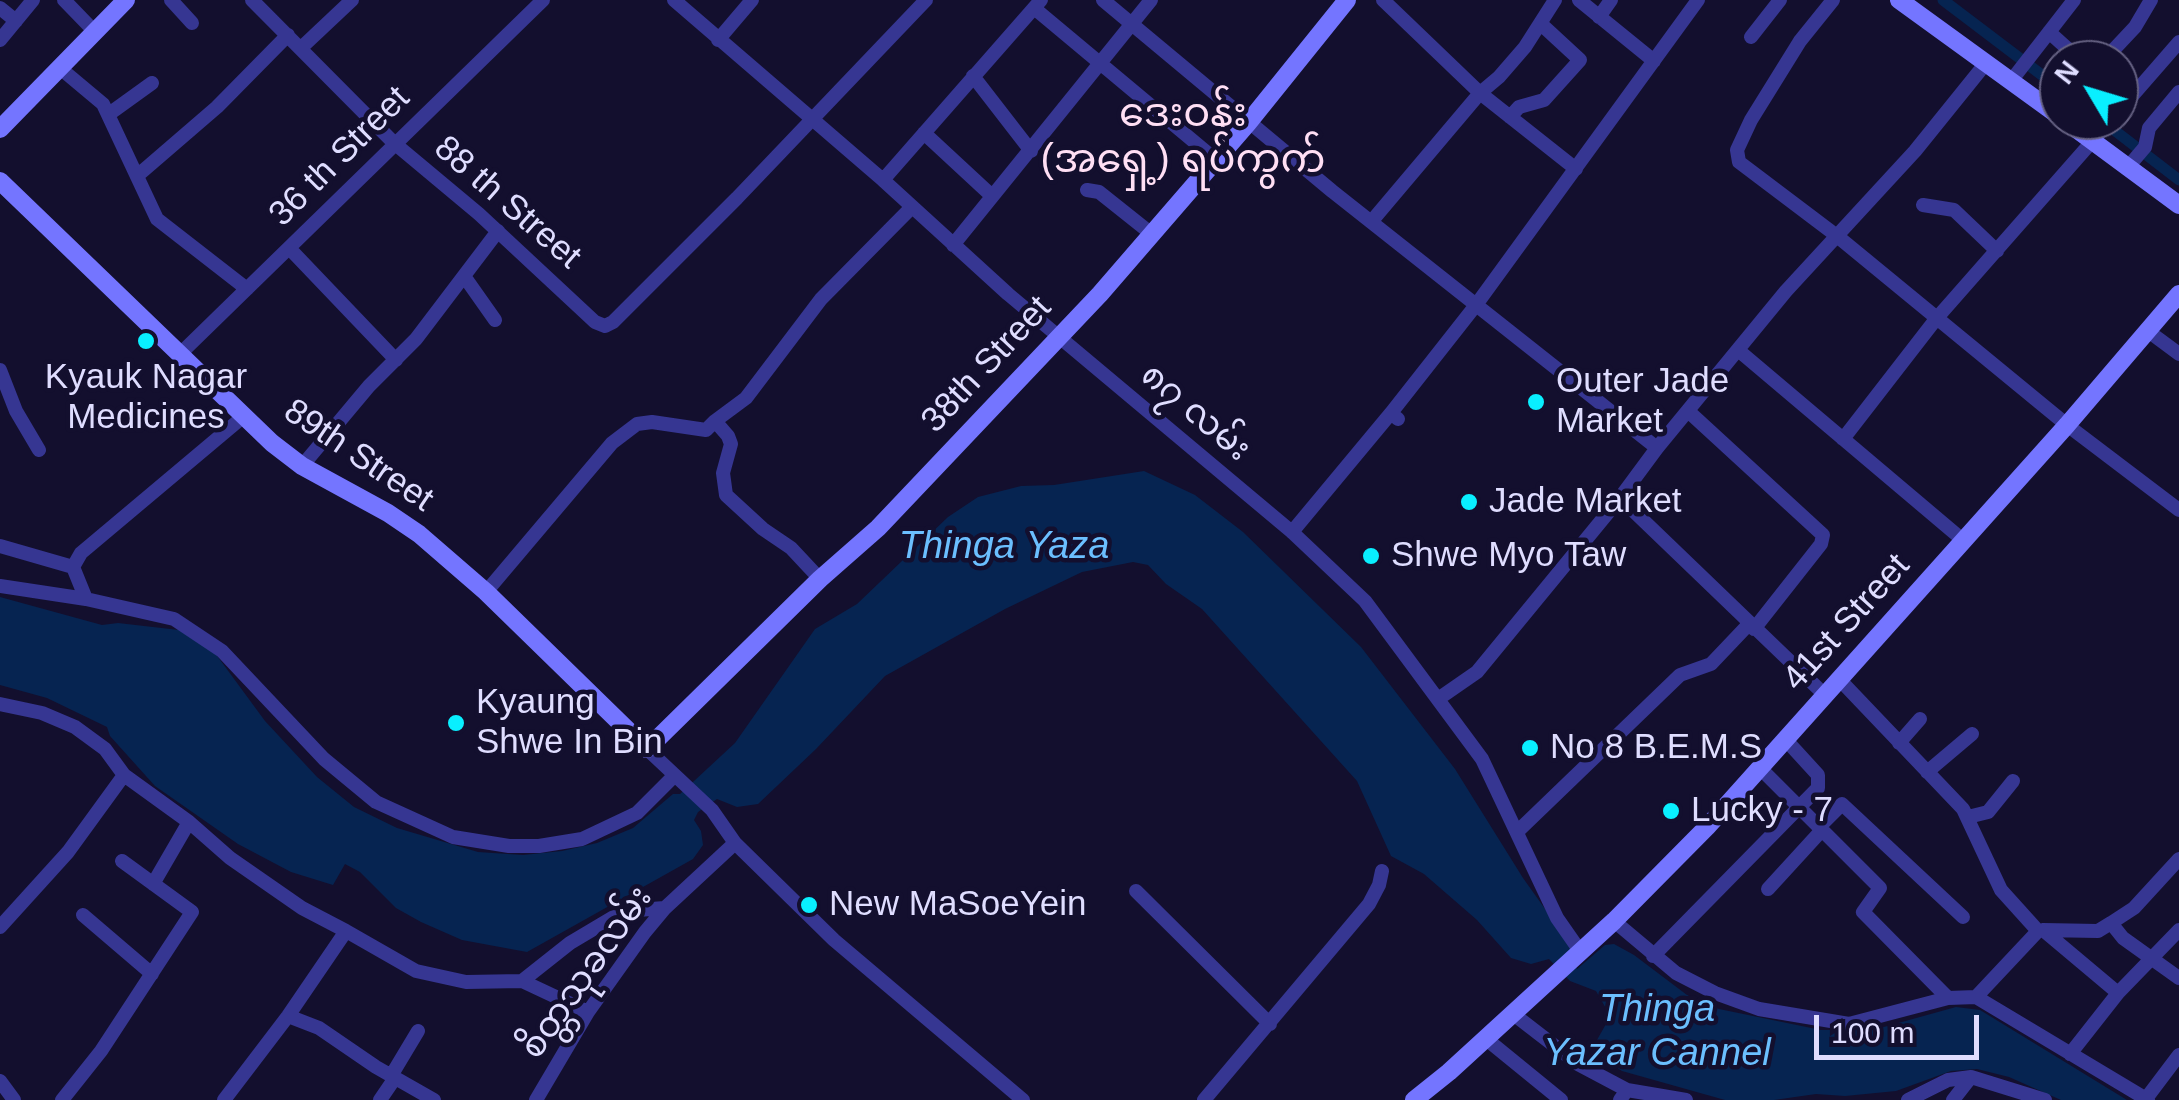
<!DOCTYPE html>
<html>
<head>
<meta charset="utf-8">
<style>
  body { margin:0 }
  #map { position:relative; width:2179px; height:1100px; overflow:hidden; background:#130f2e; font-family:Helvetica,sans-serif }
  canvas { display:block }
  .north { position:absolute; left:2039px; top:40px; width:100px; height:100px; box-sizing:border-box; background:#130f2e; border:2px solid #656182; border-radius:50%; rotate:308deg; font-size:28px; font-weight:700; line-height:40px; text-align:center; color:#dfddff }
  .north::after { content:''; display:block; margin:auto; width:35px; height:45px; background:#09efff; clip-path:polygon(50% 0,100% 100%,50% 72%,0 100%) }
  .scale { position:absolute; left:1814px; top:1015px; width:165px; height:45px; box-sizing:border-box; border:5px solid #dfddff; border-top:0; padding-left:12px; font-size:30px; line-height:35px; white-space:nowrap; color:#dfddff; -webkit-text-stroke:8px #130f2e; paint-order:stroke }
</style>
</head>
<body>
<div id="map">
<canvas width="2179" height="1100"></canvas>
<div class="north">N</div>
<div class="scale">100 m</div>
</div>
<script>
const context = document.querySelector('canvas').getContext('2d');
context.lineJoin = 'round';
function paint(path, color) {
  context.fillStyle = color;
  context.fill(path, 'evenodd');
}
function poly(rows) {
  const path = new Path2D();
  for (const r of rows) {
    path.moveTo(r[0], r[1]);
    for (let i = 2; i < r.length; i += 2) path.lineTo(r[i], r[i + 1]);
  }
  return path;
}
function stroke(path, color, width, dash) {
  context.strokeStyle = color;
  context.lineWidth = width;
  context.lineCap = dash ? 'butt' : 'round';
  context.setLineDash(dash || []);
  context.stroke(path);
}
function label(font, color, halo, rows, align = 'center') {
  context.font = font + ' Helvetica,"Noto Sans Myanmar",sans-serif';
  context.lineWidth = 9;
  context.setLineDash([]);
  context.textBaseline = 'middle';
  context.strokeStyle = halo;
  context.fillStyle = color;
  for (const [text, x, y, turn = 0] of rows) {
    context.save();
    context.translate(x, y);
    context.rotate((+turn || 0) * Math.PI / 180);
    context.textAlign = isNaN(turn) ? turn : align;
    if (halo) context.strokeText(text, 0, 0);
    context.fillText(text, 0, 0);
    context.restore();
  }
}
paint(poly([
  [1144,471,1195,495,1243,532,1361,647,1455,769,1523,878,1570,944,1577,969,1605,945,1614,944,1634,955,1687,995,1719,1009,1821,1030,1873,1030,1956,1007,1980,1010,2127,1100,2061,1100,2009,1077,1977,1069,1951,1071,1896,1091,1845,1096,1816,1094,1774,1100,1725,1100,1622,1071,1599,1056,1593,1047,1606,1024,1608,1012,1596,991,1570,981,1549,959,1531,964,1511,958,1477,920,1424,874,1391,856,1357,781,1202,609,1166,584,1148,565,1133,562,1082,572,1005,609,885,676,816,749,758,804,737,807,717,799,698,812,694,820,701,831,703,845,693,859,527,952,462,940,421,922,396,908,360,872,345,864,333,885,291,872,238,844,155,786,110,736,107,727,47,698,0,685,0,597,102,625,118,623,179,630,215,653,265,721,317,777,354,807,397,828,478,852,523,855,562,851,597,843,633,828,673,794,680,794,735,743,815,629,857,604,948,517,978,497,1021,486,1054,485]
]), '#062451');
stroke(poly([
  [1943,0,2059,88],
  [2101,120,2179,180]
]), '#062451', 11);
stroke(poly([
  [64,0,95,32],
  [171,0,192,23],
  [252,0,394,143,479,214,595,322,605,326,613,322,737,198,926,0],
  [674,0,883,180,1008,294,1292,532,1365,601,1482,759,1557,918,1580,951],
  [1103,0,1332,191,1657,448],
  [1555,0,1525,47,1499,77,1480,93,1576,169],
  [1579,0,1654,61],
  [1833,0,1800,41,1751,120,1737,150,1739,162,1837,236,2067,425,2179,510],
  [0,8,16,21],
  [1034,8,1216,160],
  [1599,17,1611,0],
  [2049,32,2080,60],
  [1751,37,1780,0],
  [0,40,33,0],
  [718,40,752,0],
  [301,48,352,0],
  [2104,60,2135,27,2151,0],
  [60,68,103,104,157,219,247,289],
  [973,76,1031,151],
  [2011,81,2074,0],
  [2119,111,2179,42],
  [109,114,152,83],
  [1510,117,1519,107,1544,100,1580,60,1541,24],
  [924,133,992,196],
  [2128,167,2145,147,2149,128,2179,92],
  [137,176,217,107,288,35],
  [883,180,1041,0],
  [1087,190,1099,192,1153,235],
  [1923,205,1954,210,1997,251],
  [1371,222,1480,93,1383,0],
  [953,245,1151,0],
  [290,249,396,360],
  [464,276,495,320],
  [2148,331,2179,354],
  [1738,350,1964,541],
  [179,355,543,0],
  [0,370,16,411,39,450],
  [1688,411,1823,535,1821,544,1754,629],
  [1391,413,1476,305,1698,0],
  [715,421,746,398,821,299,912,207],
  [1843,439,1936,319,2111,120],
  [302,466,369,386,416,339,498,231],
  [1292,532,1391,413,1398,419],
  [0,546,73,567],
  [73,567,81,553,244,416],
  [73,567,86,599],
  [0,586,86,599,174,619,222,651,324,759,376,802,453,837,509,846,539,846,582,839,637,813,674,776],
  [486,592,612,443,637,424,652,422,706,430,715,421,728,436,731,444,723,473,726,495,763,529,791,548,820,579],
  [1840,680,1963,809,2001,890,2038,931,2043,930,2118,993],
  [1826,696,1620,498,1657,448,1786,291,1915,151,1986,63],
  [1438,699,1477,672,1620,498],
  [0,704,42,713,75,727,105,749,124,775,189,822,230,858,302,908,346,931],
  [1899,743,1920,719],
  [647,749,712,810,735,843,834,940,1023,1100],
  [1760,768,1880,888,1863,912,1948,998],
  [1927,772,1972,734],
  [1968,817,1988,812,2013,781],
  [1819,827,1842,804,1963,917],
  [1517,832,1680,675,1711,664,1749,624],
  [153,884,189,822],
  [1768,889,1822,830],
  [1136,891,1270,1024],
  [83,915,152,974],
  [1614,921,1676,973,1715,993,1759,1009,1849,1024,1948,998,1976,997,2148,1100],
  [2111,923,2134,908,2179,859],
  [0,927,68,852,124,775],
  [2043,930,2098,931,2111,923,2123,938,2179,978],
  [1653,956,1818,788,1818,775,1786,740],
  [522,981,570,943,612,918,637,910,665,908],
  [1976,997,2038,931],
  [1512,1013,1578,1064,1627,1090,1620,1100],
  [288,1016,319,1028,376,1067,434,1100],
  [1485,1038,1561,1100],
  [2070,1054,2118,993,2179,930],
  [391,1076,418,1031],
  [0,1081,14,1100],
  [1627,1090,1686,1100],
  [62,1100,101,1051,192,912,122,861],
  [224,1100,288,1016,346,931,416,971,466,982,522,981,588,1012],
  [380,1100,395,1078],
  [536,1100,588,1012,645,932,665,908,735,843],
  [1204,1100,1369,904,1379,885,1382,871],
  [1908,1100,1948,1080,1971,1077,2045,1100],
  [1953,1100,1971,1077],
  [2145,1100,2179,1055]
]), '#363692', 14);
stroke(poly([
  [1899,0,2059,116],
  [2064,120,2179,205],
  [0,129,126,0],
  [0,181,272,443,302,466,388,513,419,534,486,592,647,749,820,579,878,528,1100,294,1248,123,1347,0],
  [1414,1100,1449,1072,1614,921,1707,827,2067,425,2179,294]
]), '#7475ff', 18);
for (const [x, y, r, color] of [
  [146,341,10,"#09efff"],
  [1536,402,10,"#09efff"],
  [1469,502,10,"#09efff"],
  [1371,556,10,"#09efff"],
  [456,723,10,"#09efff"],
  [1530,748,10,"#09efff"],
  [1671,811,10,"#09efff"],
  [809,905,10,"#09efff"]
]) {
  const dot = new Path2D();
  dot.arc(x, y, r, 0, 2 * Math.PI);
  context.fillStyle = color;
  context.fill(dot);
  stroke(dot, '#130f2e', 4);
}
label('35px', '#dfddff', '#130f2e', [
  ["36 th Street",340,157,-45],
  ["88 th Street",507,203,41],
  ["38th Street",987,365,-47],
  ["၈၇ လမ်း",1195,413,40],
  ["89th Street",358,456,34],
  ["41st Street",1847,623,-48],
  ["စိတ္တသုခလမ်း",587,973,-55]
]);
label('35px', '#dfddff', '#130f2e', [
  ["Kyauk Nagar",146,378,"center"],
  ["Medicines",146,418,"center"],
  ["Outer Jade",1556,382],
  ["Market",1556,422],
  ["Jade Market",1489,502],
  ["Shwe Myo Taw",1391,556],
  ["Kyaung",476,703],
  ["Shwe In Bin",476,743],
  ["No 8 B.E.M.S",1550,748],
  ["Lucky - 7",1691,811],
  ["New MaSoeYein",829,905]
], 'left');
label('italic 38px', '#6bbfff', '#130f2e', [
  ["Thinga Yaza",1004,547],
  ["Thinga",1657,1010],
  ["Yazar Cannel",1657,1054]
]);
label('40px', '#ffdff4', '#130f2e', [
  ["ဒေးဝန်း",1183,115],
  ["(အရှေ့) ရပ်ကွက်",1183,161]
]);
</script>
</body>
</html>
